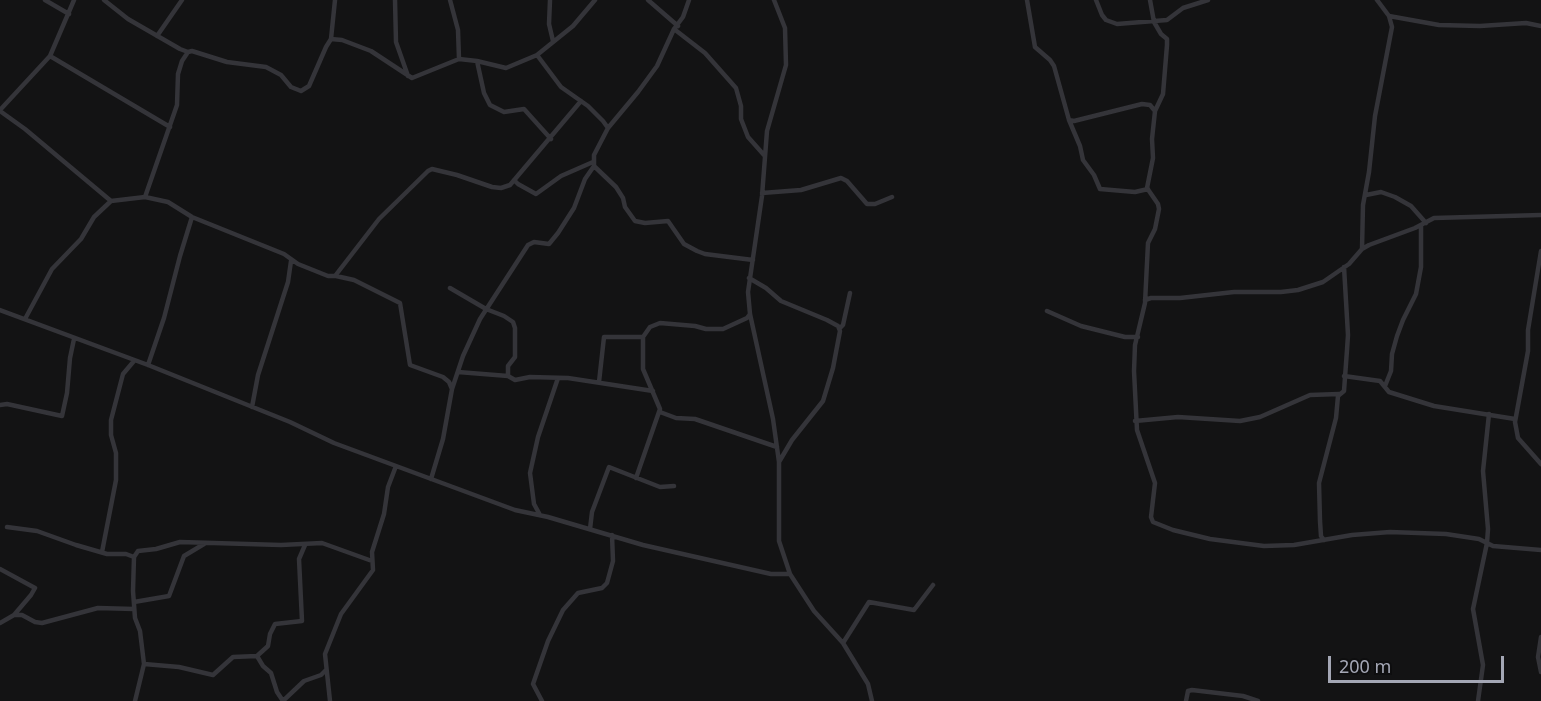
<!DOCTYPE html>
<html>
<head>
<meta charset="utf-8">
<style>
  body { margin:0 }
  #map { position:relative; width:1541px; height:701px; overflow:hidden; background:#131314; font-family:"Noto Sans",sans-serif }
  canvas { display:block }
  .scale { position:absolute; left:1328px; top:656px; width:176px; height:27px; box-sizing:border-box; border:3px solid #a4a7b5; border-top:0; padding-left:8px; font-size:18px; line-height:21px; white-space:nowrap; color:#a4a7b5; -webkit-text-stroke:4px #0e0e0f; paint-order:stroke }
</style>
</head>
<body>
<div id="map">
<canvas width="1541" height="701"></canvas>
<div class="scale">200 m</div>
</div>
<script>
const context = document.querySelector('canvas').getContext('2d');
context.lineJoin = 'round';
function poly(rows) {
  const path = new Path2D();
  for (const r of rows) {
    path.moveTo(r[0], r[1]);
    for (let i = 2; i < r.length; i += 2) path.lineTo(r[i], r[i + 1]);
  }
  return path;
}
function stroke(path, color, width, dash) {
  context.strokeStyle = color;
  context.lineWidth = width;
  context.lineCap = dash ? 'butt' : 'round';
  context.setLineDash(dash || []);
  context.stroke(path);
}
stroke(poly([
  [45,0,69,14],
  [104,0,128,19,180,49,188,52,192,51,227,62,266,67,281,75,291,87,301,91,309,86,326,47,331,39,342,40,371,51,412,78,459,59,477,61,506,68,537,55,573,26,595,0],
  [395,0,396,42,408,76],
  [450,0,458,30,459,59],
  [550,0,549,24,553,41],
  [648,0,678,26],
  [689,0,683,17,674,29,657,66,638,92,608,128,594,155,594,166,616,187,623,198,625,207,635,221,645,223,668,221,684,244,697,251,705,254,753,260],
  [774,0,785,28,786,65,767,131,762,196,748,292,750,314,773,419,779,462,779,541,790,574,814,611,843,643,868,684,872,701],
  [1027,0,1035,47,1050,60,1054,66,1069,120,1074,121,1142,104,1150,105,1155,111,1152,139,1153,158,1147,188,1158,204,1159,209,1155,229,1148,243,1145,303,1135,345,1134,371,1137,430,1155,483,1151,517,1153,522,1173,530,1210,539,1264,546,1294,545,1352,535,1390,532,1446,534,1479,539,1493,546,1541,550],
  [1096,0,1102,15,1106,20,1117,24,1167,20,1183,8,1208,0],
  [1150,0,1154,22,1161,34,1167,39,1167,45,1163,94,1155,111],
  [1389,16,1439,25,1480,26,1526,23,1541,26],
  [674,29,705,53,736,88,741,106,741,119,748,137,764,155],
  [157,36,182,0],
  [331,39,335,0],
  [537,55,561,87,588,106,603,121,608,128],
  [50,56,170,127],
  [477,61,484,93,490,105,504,112,524,109,551,139],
  [0,110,50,56,74,0],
  [0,111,25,129,111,201],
  [1069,120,1080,146,1083,160,1094,175,1100,189,1135,192,1148,189],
  [514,180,518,184,536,194,561,176,593,162],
  [762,193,801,190,841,178,847,181,867,204,875,204,892,197],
  [1366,195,1381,192,1395,197,1411,206,1426,223],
  [145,197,177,105,178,74,182,61,188,52],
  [1362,249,1363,205,1369,172,1375,116,1392,27,1389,16,1377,0],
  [1541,251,1528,330,1528,351,1515,422,1518,438,1541,464],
  [336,276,354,280,400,303,410,365,443,377,449,382,452,389],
  [749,278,766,288,781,301,827,320,838,326,840,331,833,368,823,401,792,440,779,462],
  [450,288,486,309,504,316,513,322,515,328,515,357,508,366,508,376],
  [1145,300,1151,298,1180,298,1234,292,1281,292,1298,290,1323,282,1349,264,1362,249,1369,245,1415,228,1434,218,1541,215],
  [0,310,148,365,290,422,334,443,515,510,548,517,643,545,771,574,790,574],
  [1047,311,1081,326,1125,337,1138,337],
  [25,319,52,269,81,239,94,217,111,201,145,197,168,202,192,217,284,254,298,264,328,276,335,276,379,219,428,171,432,169,457,175,492,187,501,188,510,185,581,101],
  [840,328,843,325,850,293],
  [148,365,164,318,180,256,192,217],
  [458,372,508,376,515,380,530,377,568,378,653,391],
  [1344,376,1380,381,1389,392,1434,406,1515,419],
  [599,382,604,337,643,337,650,327,660,323,695,326,706,329,723,329,747,318,750,314],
  [1385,386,1391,371,1392,354,1397,336,1403,320,1416,294,1421,267,1421,225],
  [0,405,7,404,62,416,67,393,70,358,74,339],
  [252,407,258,375,288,282,291,261],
  [660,412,676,418,695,419,777,447],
  [1135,421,1178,417,1240,421,1260,417,1310,395,1339,394],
  [636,478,660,409,643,369,643,337],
  [431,479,443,439,452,389,463,356,480,319,528,245,534,242,549,244,558,233,574,208,585,179,594,166],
  [540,515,534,504,530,473,538,437,558,378],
  [7,527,37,531,76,545,107,554,126,554,134,557],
  [590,529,592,512,609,467,660,487,674,486],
  [1324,540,1321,536,1320,521,1319,483,1336,418,1338,396,1344,391,1347,350,1348,335,1344,267],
  [102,552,116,480,116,453,111,435,111,420,123,374,134,361],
  [0,569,35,588,31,595,14,615],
  [134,602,169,596,184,556,204,544],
  [0,623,14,615,22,615,35,622,42,623,98,608,134,609],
  [1541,637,1538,657,1541,672],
  [843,643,869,602,914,610,933,585],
  [257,656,268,646,270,634,275,624,302,621,299,559,305,545],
  [144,664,179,667,213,675,233,657,257,656,263,666,271,673,277,692,283,701],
  [135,701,144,664,140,631,135,618,133,591,134,557,138,551,156,549,180,542,281,545,322,543,372,561],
  [283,701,304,681,321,675,326,670],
  [330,701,325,654,341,614,373,570,372,552,384,514,388,487,396,466],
  [542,701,533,684,548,641,563,610,578,593,602,588,607,583,613,561,612,535],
  [1186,701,1188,691,1192,690,1243,696,1258,701],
  [1478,701,1483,665,1473,609,1487,543,1488,529,1483,471,1489,414]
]), '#343439', 4.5);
</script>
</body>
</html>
